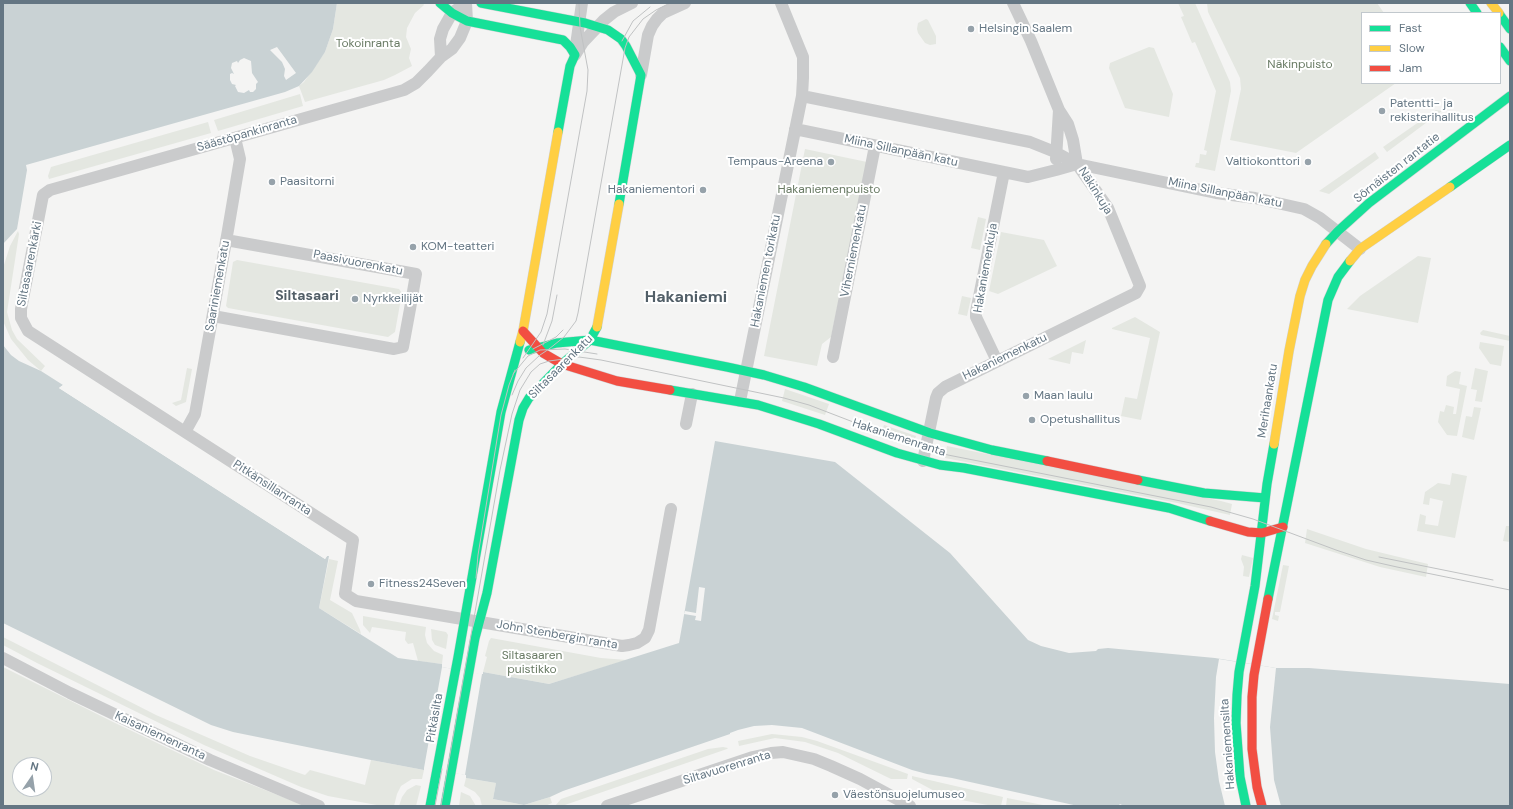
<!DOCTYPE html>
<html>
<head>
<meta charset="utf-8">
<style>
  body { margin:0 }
  #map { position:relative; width:1513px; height:809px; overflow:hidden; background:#f4f4f3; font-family:"DM Sans",sans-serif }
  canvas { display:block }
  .frame { position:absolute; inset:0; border:4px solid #647683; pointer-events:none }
  .legend { position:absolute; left:1361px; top:12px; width:140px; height:72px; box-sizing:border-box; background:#fff; border:1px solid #c1c8cd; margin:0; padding:5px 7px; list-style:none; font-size:12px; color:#647683 }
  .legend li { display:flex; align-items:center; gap:8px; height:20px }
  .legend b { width:20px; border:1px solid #c1c8cd }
  .north { position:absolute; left:12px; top:757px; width:40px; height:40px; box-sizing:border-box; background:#fff; border:1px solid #c1c8cd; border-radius:50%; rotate:13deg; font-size:11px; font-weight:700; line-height:16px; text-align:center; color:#647683 }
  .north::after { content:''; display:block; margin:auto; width:14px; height:18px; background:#96a2aa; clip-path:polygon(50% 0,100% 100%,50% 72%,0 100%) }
</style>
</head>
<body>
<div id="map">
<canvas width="1513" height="809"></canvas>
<div class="frame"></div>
<ul class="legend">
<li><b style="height:5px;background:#16e098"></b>Fast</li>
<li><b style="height:5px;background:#ffcf43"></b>Slow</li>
<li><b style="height:5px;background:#f24e42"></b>Jam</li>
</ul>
<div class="north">N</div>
</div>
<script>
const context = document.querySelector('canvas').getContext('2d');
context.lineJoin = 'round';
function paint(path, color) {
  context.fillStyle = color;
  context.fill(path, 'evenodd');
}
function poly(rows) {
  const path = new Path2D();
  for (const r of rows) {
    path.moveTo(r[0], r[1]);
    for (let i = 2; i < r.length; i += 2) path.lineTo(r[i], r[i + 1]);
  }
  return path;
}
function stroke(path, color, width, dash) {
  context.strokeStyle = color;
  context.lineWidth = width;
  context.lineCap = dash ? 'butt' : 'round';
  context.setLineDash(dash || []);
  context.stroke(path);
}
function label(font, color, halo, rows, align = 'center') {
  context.font = font + ' "DM Sans",sans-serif';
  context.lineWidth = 4;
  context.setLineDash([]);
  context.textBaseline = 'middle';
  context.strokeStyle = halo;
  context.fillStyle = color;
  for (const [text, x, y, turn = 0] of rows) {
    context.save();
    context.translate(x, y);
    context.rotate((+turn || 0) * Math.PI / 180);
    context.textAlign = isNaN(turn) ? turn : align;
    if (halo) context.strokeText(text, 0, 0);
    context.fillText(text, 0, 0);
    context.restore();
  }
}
paint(poly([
  [337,3,423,3,424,5,415,13,407,28,406,37,411,49,409,58,412,66,395,75,384,80,305,102,299,86,304,82,325,52,333,29],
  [1178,3,1195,3,1230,82,1231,91,1215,171,1195,167,1196,163,1199,163,1200,154,1206,155,1207,151,1204,150,1216,91,1195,42,1192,43,1181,17,1184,16],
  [1207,3,1377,3,1384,13,1362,13,1362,83,1396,83,1296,153,1230,140,1241,89,1240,78,1208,12],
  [926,19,928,20,936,36,936,44,930,45,925,43,918,33,917,29,918,23],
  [1149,47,1154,48,1173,94,1169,117,1125,108,1109,68,1110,63],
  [300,94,303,106,218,131,214,120],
  [1436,110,1442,111,1387,152,1383,147],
  [208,122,211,133,49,179,48,176,51,167],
  [805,149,867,162,831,337,822,344,817,366,764,356],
  [1375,152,1379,158,1329,194,1319,191],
  [978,217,986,219,980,250,971,248],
  [18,231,19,234,7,312,12,330,17,339,45,366,41,371,28,360,11,339,3,321,3,268,10,246],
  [1001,232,1044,240,1057,266,998,294,989,291],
  [1418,256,1431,258,1418,323,1347,309,1360,296],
  [237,260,399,289,402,293,395,332,388,337,228,308,226,306,233,262],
  [962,296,971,298,967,316,958,314],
  [1135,317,1160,332,1141,420,1121,416,1125,397,1137,399,1150,338,1112,329,1112,328],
  [1483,330,1510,336,1510,341,1481,335,1480,333],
  [1086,340,1083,354,1072,352,1070,364,1048,359],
  [1480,342,1504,346,1501,366,1490,364,1479,348],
  [187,368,192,369,186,402,176,406,172,403,181,400],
  [1475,368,1488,371,1482,402,1475,401,1477,390,1471,389],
  [1455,371,1461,372,1459,384,1467,386,1457,436,1447,435,1438,422,1440,411,1444,412,1446,405,1454,407,1453,414,1456,414,1460,389,1446,386,1447,376],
  [785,389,829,404,825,415,782,401],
  [1474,407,1481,408,1474,440,1462,437,1466,416,1472,417],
  [884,425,916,436,912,447,880,436],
  [947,446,1221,501,1232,504,1230,515,1177,503,945,458],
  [1452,473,1467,476,1455,538,1417,531,1420,514,1426,516,1425,524,1438,526,1443,501,1430,498,1429,505,1423,504,1425,492,1438,483,1450,485],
  [1506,526,1510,526,1510,542,1503,541],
  [1307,529,1366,549,1428,564,1426,577,1380,567,1305,543],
  [1242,555,1253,558,1249,577,1243,576,1244,567,1241,559],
  [329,559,338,561,330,600,352,613,360,630,361,634,319,608],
  [1283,565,1289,566,1280,612,1275,612,1275,615,1279,616,1278,621,1272,619],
  [363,616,426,627,425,635,427,643,434,651,443,655,442,664,418,661,413,643,408,644,405,640,406,632,372,627,370,633,363,625],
  [431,629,446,632,448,635,446,649,435,645,432,640],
  [3,637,156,715,250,756,305,775,310,770,365,785,371,760,424,770,422,779,412,779,401,786,397,794,394,806,382,806,328,796,301,787,204,745,37,663,3,645],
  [491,638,601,658,627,660,549,684,483,672,487,657,485,656,489,641],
  [3,667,113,722,214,770,306,806,3,806],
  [20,765,44,765,44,789,20,789],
  [772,734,802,737,817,741,908,774,907,779,891,779,838,753,805,742,775,738,739,746,738,741],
  [723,747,728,748,727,749,562,806,555,806,561,799,708,749],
  [912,776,1003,797,1001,806,993,806,956,799,940,794,912,779],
  [466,778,496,783,493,799,524,805,550,797,552,803,545,806,482,806,480,798,475,792,464,786],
  [416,785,421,786,416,806,399,806,402,797,407,790],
  [461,792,470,796,476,806,459,806],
  [1007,798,1048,806,1006,806]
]), '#e4e7e1');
paint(poly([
  [3,3,337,3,333,29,325,52,312,72,299,86,285,92,26,165,27,170,17,229,3,244],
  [3,345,11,355,19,361,41,371,63,385,59,388,325,559,327,556,329,556,319,608,398,658,442,664,442,667,479,674,483,674,483,672,549,684,679,643,715,441,835,462,950,553,1028,640,1041,646,1069,653,1096,651,1098,649,1108,648,1215,658,1276,668,1309,668,1510,684,1510,806,1124,806,1120,804,1118,806,1078,806,952,778,927,774,912,770,802,728,772,725,754,726,738,730,730,733,730,734,563,791,550,797,524,805,493,799,496,783,466,778,466,775,428,768,424,768,424,770,371,760,233,732,211,725,3,623]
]), '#c9d2d4');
paint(poly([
  [277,47,296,73,286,80,284,76,285,69,282,62,270,50],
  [244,58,251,61,252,73,258,82,256,84,256,89,253,92,250,92,249,90,244,93,238,92,235,86,236,85,232,84,230,80,230,74,232,73,234,74,231,68,232,63,237,61,238,63,240,60],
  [63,385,64,386,62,388,324,556,326,554,327,556,325,559,59,388],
  [699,587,705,588,701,621,695,620,696,616,684,614,685,611,696,613],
  [1219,659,1276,668,1270,727,1274,780,1281,806,1225,806,1219,781,1215,752,1214,718,1216,677],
  [442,667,482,674,465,775,424,768]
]), '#f4f4f3');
const fast = poly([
  [440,3,452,13,467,21,563,40,570,47,575,55,570,66,558,132],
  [481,3,585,23,608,30,621,39,626,46,641,75,619,204],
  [1470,3,1477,13],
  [1500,15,1510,29],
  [1500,47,1510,61],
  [1450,187,1510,145],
  [1326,244,1338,231,1369,203,1510,96],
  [529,350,557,343,590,340,727,367,764,375,804,387,930,433,992,450,1047,461],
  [670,390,758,405,819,424,897,453,940,465,964,468,1169,508,1210,521],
  [1138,480,1204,493,1265,498],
  [1268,599,1328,300,1338,277,1350,261],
  [430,806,458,657,501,412,520,342],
  [445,806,475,638,487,593,519,420,523,408,529,398,562,364,590,340,597,327],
  [1246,806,1240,777,1236,723,1237,695,1239,672,1255,586,1267,484,1274,444]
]);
const slow = poly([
  [1491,3,1499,13],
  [1350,261,1360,249,1450,187],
  [597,327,619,204],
  [520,342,523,331,558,132],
  [1274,444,1289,351,1300,296,1305,280,1312,266,1326,244]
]);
const jam = poly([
  [523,331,543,353,562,364,617,381,670,390],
  [1047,461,1138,480],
  [1210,521,1248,532,1262,533,1283,527],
  [1262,806,1257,787,1252,749,1252,697,1254,675,1268,599]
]);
stroke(fast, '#d1d2d3', 10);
stroke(slow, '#d1d2d3', 10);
stroke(jam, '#d1d2d3', 10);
stroke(poly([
  [466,3,467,21,460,38,452,49,441,57,428,71,416,83,404,90,50,190,43,195,21,309,21,318,28,331,353,540,345,594,356,601,622,646,629,645,637,643,645,638,649,630,671,509],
  [575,52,582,3],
  [575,55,583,42,604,20,614,12,632,3],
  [441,57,440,39,443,29,452,13,459,8],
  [641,75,648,35,652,26,657,19,663,13,685,3],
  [802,96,1030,142,1055,152,1077,164,1216,193,1255,198,1304,209,1320,218,1360,249],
  [795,129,1028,177,1056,170,1077,164],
  [1056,159,1059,110],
  [213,316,394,349,403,347,410,309,416,274,226,240],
  [833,357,875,146],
  [997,361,976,317,976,312,1004,172],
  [740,401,802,96,803,78,803,57,781,3],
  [686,424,692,394],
  [185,432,195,414,228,230,240,159,235,138],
  [923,461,936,398,938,393,945,387,1136,293,1140,286,1108,208,1077,164,1073,140,1068,124,1059,110,1031,41,1013,3],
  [3,658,70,693,210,760,319,806],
  [607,806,753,757,771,753,783,752,814,759,831,766,860,779,910,806]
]), '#cacbcc', 12);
stroke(fast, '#16e098', 9);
stroke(slow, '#ffcf43', 9);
stroke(jam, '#f24e42', 9);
stroke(poly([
  [622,41,633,21,650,7],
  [543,345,552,321,557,295],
  [533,349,556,337,563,330],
  [523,358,541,332,547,314,587,91,588,70,580,27,579,3],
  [513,374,528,356,540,350,565,349,597,354],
  [512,395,518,381,526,368,540,355,549,349,564,337,576,321,578,313,625,48,629,37,643,19,656,10,670,3],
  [1379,557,1493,580],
  [476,578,478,555,501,415,509,385,515,370],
  [435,806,442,769],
  [441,806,500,470,512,414,520,390,531,372,540,364,549,361,579,357,601,360,784,398,809,405,913,445,948,455,1211,507,1253,519,1336,550,1366,560,1397,567,1510,590]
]), '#c0c2c3', 1);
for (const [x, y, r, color] of [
  [971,29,4,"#96a2aa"],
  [1382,111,4,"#96a2aa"],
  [831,162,4,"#96a2aa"],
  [1308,162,4,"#96a2aa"],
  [272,182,4,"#96a2aa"],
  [703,190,4,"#96a2aa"],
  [413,247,4,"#96a2aa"],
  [355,299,4,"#96a2aa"],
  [1026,396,4,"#96a2aa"],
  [1032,420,4,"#96a2aa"],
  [371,584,4,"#96a2aa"],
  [835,795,4,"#96a2aa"]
]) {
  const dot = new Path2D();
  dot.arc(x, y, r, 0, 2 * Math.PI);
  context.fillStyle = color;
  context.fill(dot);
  stroke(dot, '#fff', 1.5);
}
label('12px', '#647683', '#fff', [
  ["Helsingin Saalem",979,29],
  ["Patentti- ja",1390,104],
  ["rekisterihallitus",1390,118],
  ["Tempaus-Areena",823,162,"right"],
  ["Valtiokonttori",1300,162,"right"],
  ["Paasitorni",280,182],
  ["Hakaniementori",695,190,"right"],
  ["KOM-teatteri",421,247],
  ["Nyrkkeilijät",363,299],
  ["Maan laulu",1034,396],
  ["Opetushallitus",1040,420],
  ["Fitness24Seven",379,584],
  ["Väestönsuojelumuseo",843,795]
], 'left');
label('12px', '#687a63', '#fff', [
  ["Tokoinranta",368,44],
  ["Näkinpuisto",1300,65],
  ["Hakaniemenpuisto",829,190],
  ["Siltasaaren",532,656],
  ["puistikko",532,670]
]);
label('12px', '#647683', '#fff', [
  ["Säästöpankinranta",247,134,-16],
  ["Miina Sillanpään katu",901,151,12],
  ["Sörnäisten rantatie",1397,168,-38],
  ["Näkinkuja",1095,191,58],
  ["Miina Sillanpään katu",1225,193,11],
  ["Viherniemenkatu",854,251,-79],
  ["Paasivuorenkatu",358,263,11],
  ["Siltasaarenkärki",30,264,-79],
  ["Hakaniemenkuja",986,268,-80],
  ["Hakaniemen torikatu",766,271,-79],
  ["Saariniemenkatu",218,286,-80],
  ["Hakaniemenkatu",1005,357,-26],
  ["Siltasaarenkatu",561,367,-45],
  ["Merihaankatu",1268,401,-81],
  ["Hakaniemenranta",899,438,18],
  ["Pitkänsillanranta",272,488,33],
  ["John Stenbergin ranta",557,635,10],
  ["Pitkäsilta",435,718,-80],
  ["Kaisaniemenranta",160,736,25],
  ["Hakaniemensilta",1228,744,-94],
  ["Siltavuorenranta",727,768,-17]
]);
label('bold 14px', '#525f68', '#fff', [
  ["Siltasaari",307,296]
]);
label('bold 16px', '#525f68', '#fff', [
  ["Hakaniemi",686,298]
]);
</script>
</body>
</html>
